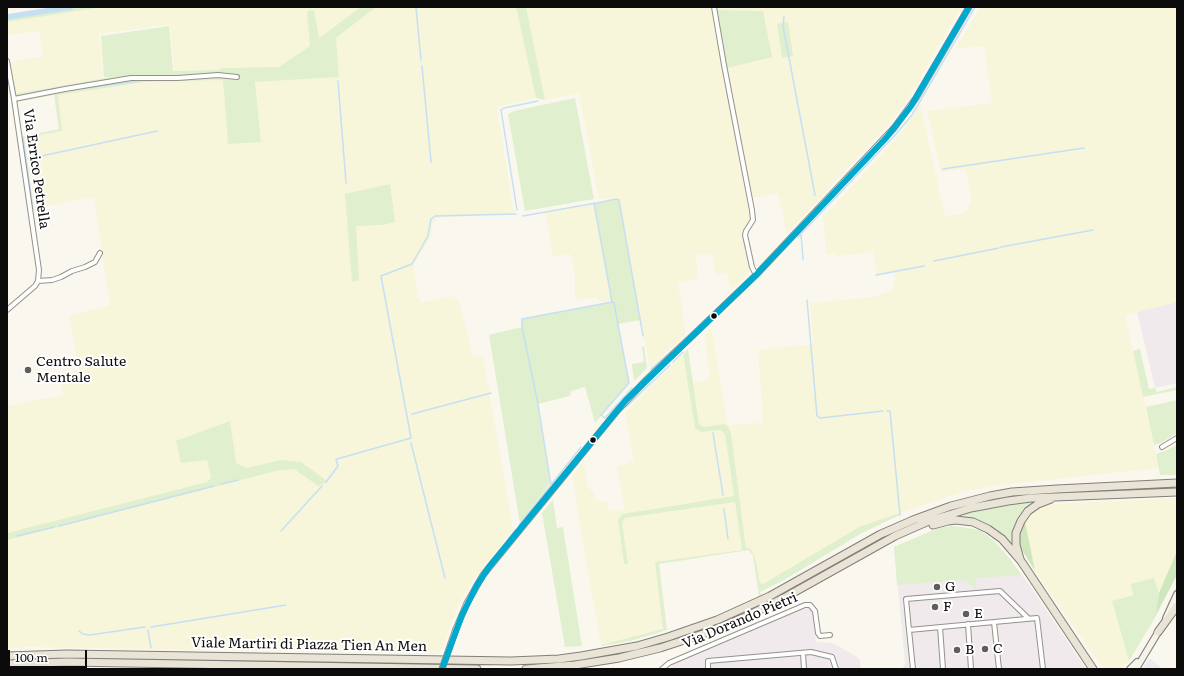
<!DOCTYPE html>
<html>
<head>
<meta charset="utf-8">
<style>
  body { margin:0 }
  #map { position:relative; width:1184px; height:676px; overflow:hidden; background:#faf8ee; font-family:Literata,serif }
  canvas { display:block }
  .frame { position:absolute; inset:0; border:8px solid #0b0b0b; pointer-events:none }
  .scale { position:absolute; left:8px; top:650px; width:79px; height:18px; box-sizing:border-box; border:2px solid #0b0b0b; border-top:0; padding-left:5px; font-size:12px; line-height:14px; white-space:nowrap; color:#0b0b0b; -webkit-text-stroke:3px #fff; paint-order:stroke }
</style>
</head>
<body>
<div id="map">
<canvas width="1184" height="676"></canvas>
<div class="frame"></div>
<div class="scale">100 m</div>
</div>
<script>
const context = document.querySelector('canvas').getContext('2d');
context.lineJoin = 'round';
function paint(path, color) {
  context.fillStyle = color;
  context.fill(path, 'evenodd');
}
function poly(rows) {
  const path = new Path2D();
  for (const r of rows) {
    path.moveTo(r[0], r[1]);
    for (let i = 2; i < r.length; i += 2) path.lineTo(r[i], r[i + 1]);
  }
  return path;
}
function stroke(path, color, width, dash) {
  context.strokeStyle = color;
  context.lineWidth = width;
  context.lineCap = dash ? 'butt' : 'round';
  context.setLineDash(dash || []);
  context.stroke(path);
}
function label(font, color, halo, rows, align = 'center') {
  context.font = font + ' Literata,serif';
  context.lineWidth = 4;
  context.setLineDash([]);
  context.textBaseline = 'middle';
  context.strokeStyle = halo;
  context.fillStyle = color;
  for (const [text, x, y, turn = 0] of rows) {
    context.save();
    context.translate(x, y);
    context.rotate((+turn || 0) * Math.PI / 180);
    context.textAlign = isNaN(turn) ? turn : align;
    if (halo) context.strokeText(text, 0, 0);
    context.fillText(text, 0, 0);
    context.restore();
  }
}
paint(poly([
  [1177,302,1177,383,1155,388,1137,312],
  [953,526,980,530,995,542,1010,559,1030,586,1086,669,902,669,905,663,894,547,939,528],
  [810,607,813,611,816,642,833,643,859,658,861,669,669,669,673,664,796,612],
  [1150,658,1163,669,1142,669]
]), '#f1eaec');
paint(poly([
  [104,7,361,7,318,38,314,10,308,11,310,46,281,67,222,68,218,70,174,71,170,24,99,34,103,78,15,94,9,62,43,56,39,31,7,35,7,22],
  [376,7,516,7,536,98,497,107,514,213,438,218,433,222,431,236,414,264,414,270,418,297,421,302,423,302,453,296,459,300,473,356,483,355,513,530,473,580,458,606,439,654,27,647,7,649,8,539,276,471,294,469,318,486,328,482,280,460,246,468,235,463,207,460,211,478,207,482,7,533,7,406,63,395,60,375,79,370,69,316,110,305,94,197,36,208,24,138,62,131,58,95,145,82,223,80,228,144,261,142,255,82,339,77,336,38],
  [526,7,711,7,751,220,742,231,750,271,731,290,727,273,716,274,712,254,696,254,698,279,678,283,686,334,650,367,640,320,618,198,599,199,579,93,545,100],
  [717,7,961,7,908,99,888,125,787,233,778,193,752,198,727,67,763,11,717,10],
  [981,7,1177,7,1177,302,1125,315,1159,468,1000,485,965,491,861,526,763,584,760,583,755,557,750,548,746,548,731,433,724,424,704,427,699,424,693,383,710,379,705,335,711,328,728,425,763,423,758,350,813,344,810,303,874,297,892,290,896,279,894,272,877,274,873,252,837,256,833,253,826,254,823,217,903,131,920,104,945,216,961,214,966,212,972,200,965,169,941,172,927,111,992,103,984,46,955,49],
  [594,203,612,302,599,301,596,297,575,300,575,274,570,254,553,257,545,212],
  [683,354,695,428,701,432,720,430,725,434,734,496,622,514,618,520,624,564,628,564,622,522,625,518,735,502,742,550,655,562,664,629,601,645,580,526,573,475,584,460,587,486,594,493,596,501,607,501,609,511,625,510,617,467,634,461,625,412],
  [1177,498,1177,551,1159,593,1154,578,1131,584,1134,594,1112,601,1129,661,1121,668,1107,668,1101,666,1035,571,1025,521,1036,509,1049,504]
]), '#f7f5da');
paint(poly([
  [81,7,104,7,7,22,7,19],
  [361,7,376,7,336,38,339,77,255,82,261,142,228,144,223,80,145,82,58,95,62,131,24,138,24,136,59,129,54,95,17,102,15,94,111,77,104,77,101,36,169,26,173,71,218,70,222,68,279,67,310,46,307,11,314,10,319,38],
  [516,7,526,7,545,100,536,98],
  [714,7,717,7,718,10,763,11,772,57,727,68,752,198,747,199],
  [788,22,793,56,782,58,777,24],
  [575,98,594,199,525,211,508,114,514,111],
  [390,184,395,222,382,225,356,226,359,280,352,282,345,194],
  [616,199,619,200,640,320,618,324,629,383,595,423,585,387,571,391,570,396,538,404,550,483,520,524,489,335,522,327,522,319,612,302,594,203],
  [644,346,647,368,634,381,632,364,644,362,642,347],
  [688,349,699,424,704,427,724,424,728,427,731,433,746,548,750,548,755,557,760,583,763,584,861,526,900,513,900,515,862,533,784,580,760,592,761,595,759,596,753,556,749,550,659,564,667,630,630,641,601,646,601,645,663,629,655,562,742,550,735,502,625,518,622,522,628,564,624,564,618,520,622,514,734,496,725,434,720,430,701,432,695,428,683,354],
  [1140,349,1149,389,1155,388,1157,392,1177,387,1177,390,1143,397,1133,351],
  [1177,400,1177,433,1161,443,1154,445,1146,407],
  [230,421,236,463,247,468,280,460,301,462,328,482,318,486,294,469,276,471,7,540,7,533,207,482,211,478,207,460,181,463,176,441],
  [1177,445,1177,475,1160,475,1156,454,1165,451],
  [553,500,557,528,563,527,582,646,565,647,542,513],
  [1038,501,1027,508,1019,518,1014,528,1013,538,1014,549,997,530,986,523,974,518,960,517,970,513,1004,506],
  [953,526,980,530,995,542,1010,559,1021,575,976,578,976,589,975,589,965,580,897,585,894,547,939,528],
  [1154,578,1159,593,1156,613,1144,636,1129,661,1112,601,1133,595,1131,584]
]), '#e0efce');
paint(poly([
  [1025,521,1035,571,1022,550,1019,542,1020,533],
  [1177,551,1177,575,1145,636,1156,613,1159,593]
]), '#d0e6bc');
stroke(poly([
  [416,7,421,60],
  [784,16,783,26,815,195],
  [9,60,13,85],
  [422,66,431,162],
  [152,80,180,80],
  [338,81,346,183],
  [63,91,145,80],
  [23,137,33,209],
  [28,159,157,131],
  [943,169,1084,148],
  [594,203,612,302,614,303,629,383,601,415,605,418,632,388],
  [597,203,616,199,619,200,643,336],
  [517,210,501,110,504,108,538,101],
  [523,216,596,203],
  [801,234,803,260],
  [798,237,897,133,912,115,975,7],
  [1001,247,1093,230],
  [934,261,999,248],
  [876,275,924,266],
  [807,300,817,416,820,418,883,411],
  [673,362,683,352],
  [651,369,687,337],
  [626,407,670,365],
  [887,411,890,411,900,515],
  [412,414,491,393],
  [713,433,723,495],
  [411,443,445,578],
  [326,482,338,466,336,460,337,459,411,438,381,276,412,264,428,236,431,219,435,216,516,214],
  [221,484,238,480],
  [551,485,538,404,522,327,522,319,612,302],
  [724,509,728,539],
  [519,525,581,447],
  [59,526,214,486],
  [281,531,322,486],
  [17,536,54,527],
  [506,542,515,530],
  [151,627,286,605],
  [148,630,151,648],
  [79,631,83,634,90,635,145,627]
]), '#c6e0f3', 1.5);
stroke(poly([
  [7,17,71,7]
]), '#c6e0f3', 5.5);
const minor = poly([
  [714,7,724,65,752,210,753,220,746,231,745,235,752,267,756,275],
  [7,61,14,99,39,270,38,281,35,286,7,310],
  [14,99,65,89,131,78,178,78,218,75,237,77],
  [38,281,52,280,61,277,72,271,85,267,95,262,100,253],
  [1162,447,1177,438],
  [994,622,999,669],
  [968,624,971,669],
  [940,627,943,669],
  [909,630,906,599,1000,591,1028,618],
  [803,653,804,669],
  [662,669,669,663,805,605,810,605,815,611,818,633,820,636,830,635],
  [708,669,708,661,811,652,832,657,836,669],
  [913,669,909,630,1037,618,1043,669]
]);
const tertiary = poly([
  [456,629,467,603,483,575,617,411,646,380,756,275,894,128,916,98,969,7]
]);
const secondary = poly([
  [1166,618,1177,594],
  [1130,669,1137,662],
  [1136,669,1160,629]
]);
const trunk = poly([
  [933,525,948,521,956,520,973,522,988,529,1002,539,1021,561,1093,669],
  [1020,559,1016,545,1016,533,1021,521,1028,511,1038,504,1051,499],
  [1158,632,1177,606],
  [7,656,66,654,511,661,559,659,581,656,637,646,668,637,717,620,770,596,881,534,913,520,951,506,990,496,1012,492,1057,489,1177,483],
  [7,664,67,662,477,669],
  [526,669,575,665,619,658,660,648,706,633,741,619,782,599,895,536,929,521,971,508,1008,501,1031,498,1177,492]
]);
stroke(minor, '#93928d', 6);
stroke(tertiary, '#93928d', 7);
stroke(secondary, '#898884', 8);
stroke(trunk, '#807f7a', 9);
stroke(minor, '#fefefc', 4);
stroke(tertiary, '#fefefc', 5);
stroke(secondary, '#f4f4e8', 5.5);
stroke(trunk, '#eae4d6', 7);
const tertiaryBridge = poly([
  [442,669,456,629]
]);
stroke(tertiaryBridge, '#93928d', 7, []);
stroke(tertiaryBridge, '#fefefc', 5);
stroke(poly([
  [442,669,462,615,477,585,489,567,626,400,756,275,886,138,911,106,969,7]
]), '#00a9ce', 6);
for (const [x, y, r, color] of [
  [714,316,3.5,"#0b0b0b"],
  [28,370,4,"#5f5e5a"],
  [593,440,3.5,"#0b0b0b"],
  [937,587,4,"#5f5e5a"],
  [935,607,4,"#5f5e5a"],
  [966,614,4,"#5f5e5a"],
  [985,649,4,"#5f5e5a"],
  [957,650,4,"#5f5e5a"]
]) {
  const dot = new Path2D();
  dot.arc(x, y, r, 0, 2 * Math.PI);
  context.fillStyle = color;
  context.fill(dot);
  stroke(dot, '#fff', 1.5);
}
label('14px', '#0b0b0b', '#fff', [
  ["Via Errico Petrella",36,169,82],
  ["Via Dorando Pietri",740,621,-23],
  ["Viale Martiri di Piazza Tien An Men",309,645,1]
]);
label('14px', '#0b0b0b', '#fff', [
  ["Centro Salute",36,362],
  ["Mentale",36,378],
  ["G",945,587],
  ["F",943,607],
  ["E",974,614],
  ["C",993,649],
  ["B",965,650]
], 'left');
</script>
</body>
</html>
